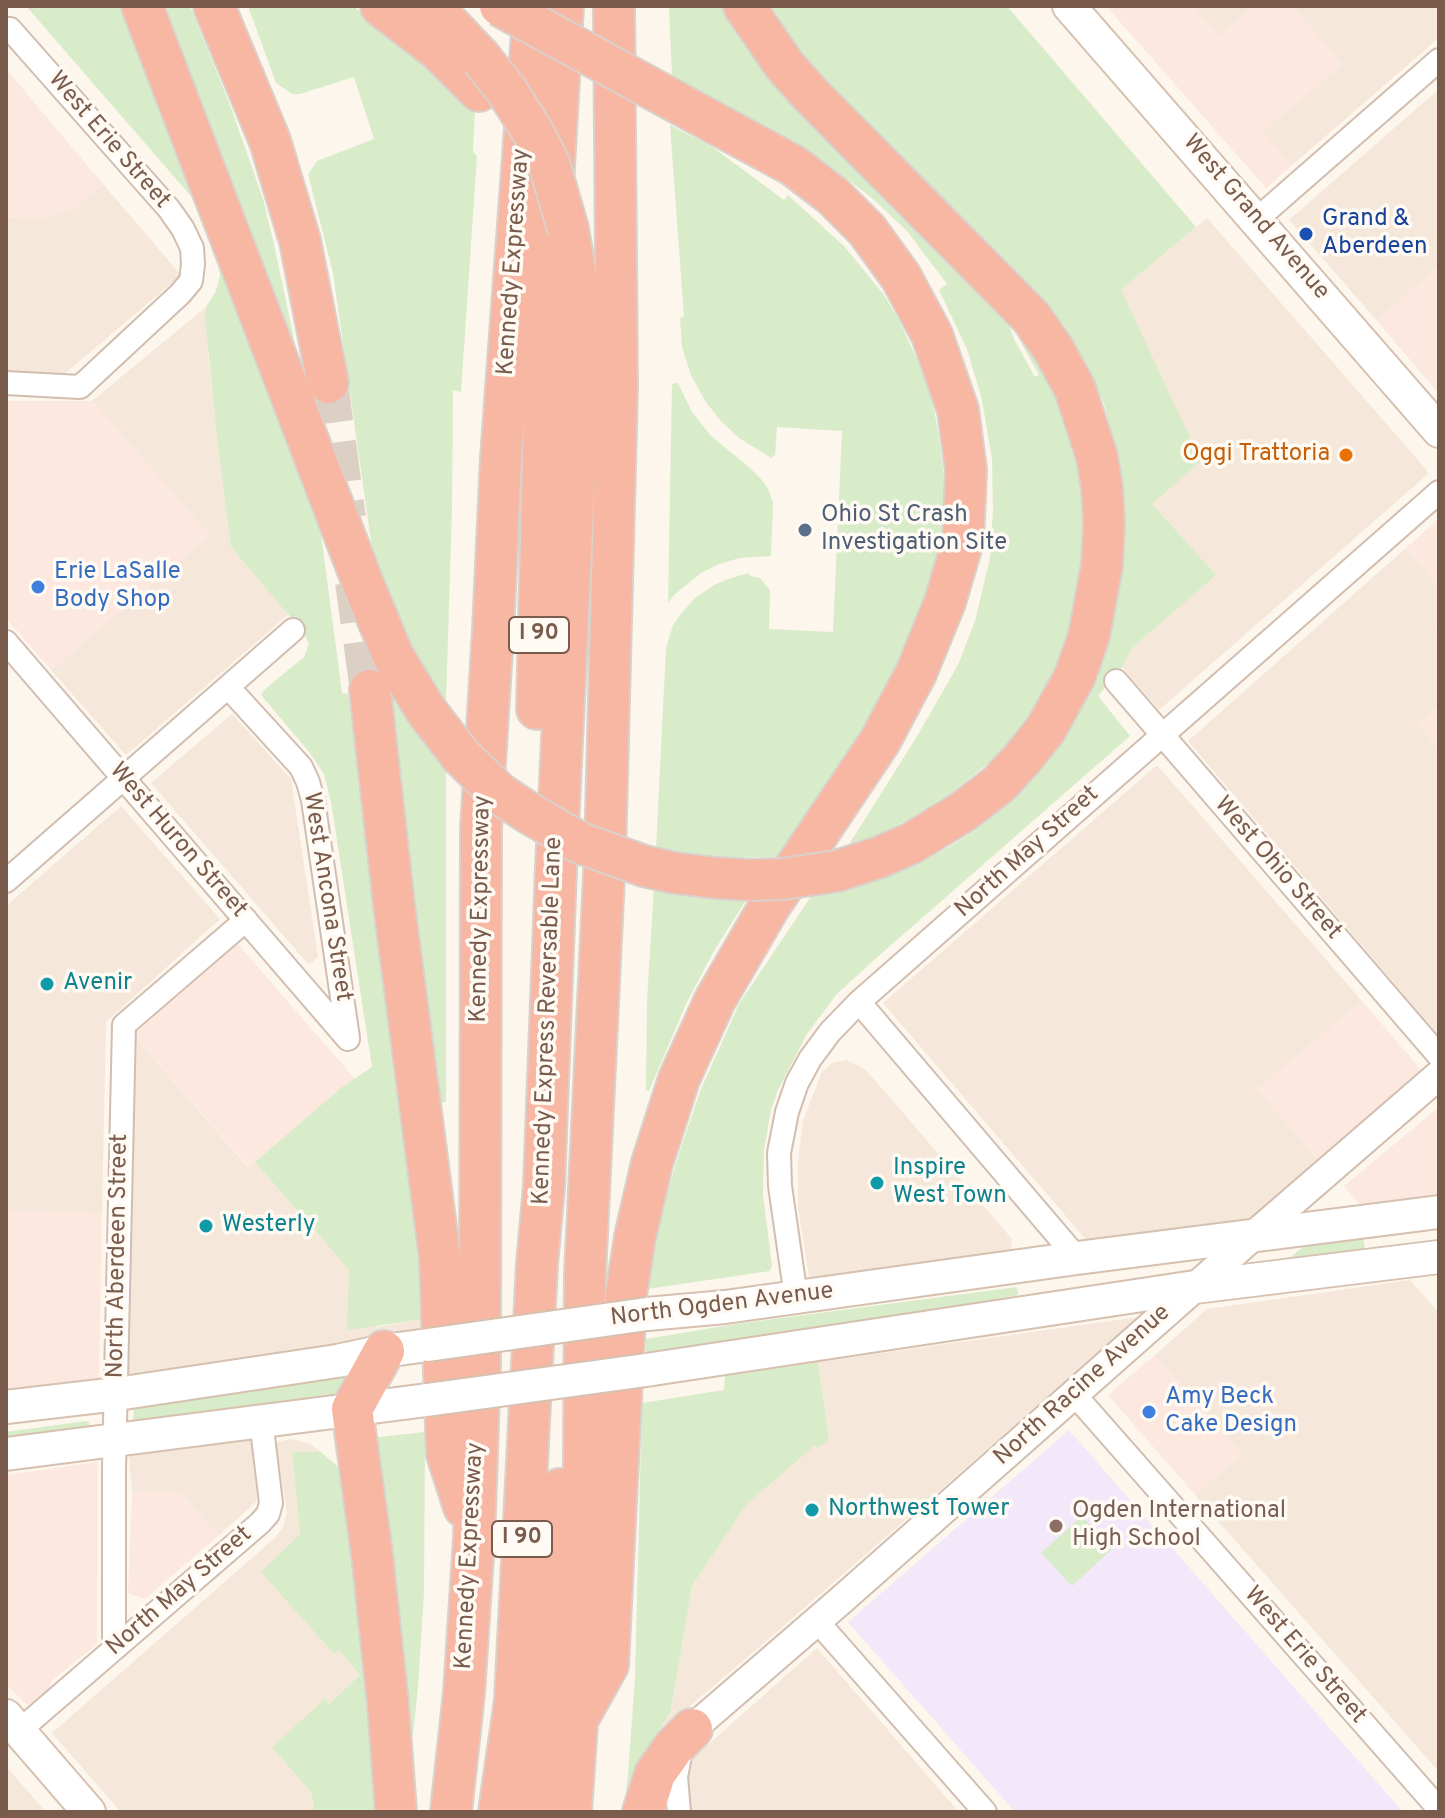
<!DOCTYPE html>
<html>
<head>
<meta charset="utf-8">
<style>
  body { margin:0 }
  #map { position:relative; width:1445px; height:1818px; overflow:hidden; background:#fdf6ec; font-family:Overpass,sans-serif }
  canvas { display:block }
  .frame { position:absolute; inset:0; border:8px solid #7a5c4d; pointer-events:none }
</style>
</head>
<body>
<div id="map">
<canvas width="1445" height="1818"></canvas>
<div class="frame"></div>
</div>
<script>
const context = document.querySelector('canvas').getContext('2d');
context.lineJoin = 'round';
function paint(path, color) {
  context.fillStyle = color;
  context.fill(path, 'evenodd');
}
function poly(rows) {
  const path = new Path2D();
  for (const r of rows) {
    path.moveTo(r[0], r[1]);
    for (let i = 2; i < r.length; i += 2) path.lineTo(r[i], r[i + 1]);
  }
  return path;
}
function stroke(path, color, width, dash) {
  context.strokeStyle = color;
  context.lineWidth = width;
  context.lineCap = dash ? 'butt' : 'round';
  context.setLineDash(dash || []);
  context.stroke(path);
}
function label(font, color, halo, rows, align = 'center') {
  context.font = font + ' Overpass,sans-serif';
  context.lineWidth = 7;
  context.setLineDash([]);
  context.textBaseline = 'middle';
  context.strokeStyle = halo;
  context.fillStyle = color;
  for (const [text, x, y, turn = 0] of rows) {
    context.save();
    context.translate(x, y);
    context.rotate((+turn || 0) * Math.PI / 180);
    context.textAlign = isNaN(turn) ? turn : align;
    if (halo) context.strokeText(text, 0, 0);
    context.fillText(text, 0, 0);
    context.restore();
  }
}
paint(poly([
  [1192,6,1254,6,1219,37],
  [1292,6,1439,6,1439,38,1291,166,1262,132,1342,64],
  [1439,89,1439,266,1377,321,1289,220],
  [103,184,181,275,61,377,6,374,6,217,36,219,71,210],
  [1207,218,1426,469,1428,474,1159,710,1122,667,1132,648,1215,575,1152,504,1121,290],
  [206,307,208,354,231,547,289,614,126,755,51,670,209,535,92,401],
  [1406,548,1439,586,1439,622,1436,625,1439,629,1439,705,1418,724,1439,749,1439,1036,1188,741],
  [232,714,291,779,318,957,309,965,151,783],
  [1157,765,1362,1001,1258,1089,1319,1161,1245,1227,1089,1243,883,1003],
  [121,806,220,919,106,1022,102,1213,6,1212,6,906],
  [133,1035,248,1167,255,1162,349,1270,377,1327,429,1318,429,1331,124,1375],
  [847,1060,866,1070,1012,1239,1010,1255,809,1277,798,1206,798,1161,803,1120,822,1072,832,1063],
  [1410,1280,1439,1313,1439,1772,1195,1495,1242,1454,1155,1355,1207,1309],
  [1139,1317,757,1649,658,1733,671,1710,692,1586,747,1504,815,1444,829,1439,818,1362],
  [292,1439,308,1443,321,1452,292,1452,300,1534,262,1572,334,1654,339,1650,360,1675,329,1704,325,1700,311,1792,314,1805,312,1812,121,1812,52,1733,276,1537,284,1525,287,1512,276,1442],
  [251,1440,257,1501,218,1536,180,1492,132,1492,129,1456],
  [817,1648,959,1812,688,1812,685,1765],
  [6,1766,46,1812,6,1812]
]), '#f5e8da');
paint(poly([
  [1106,6,1192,6,1219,37,1254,6,1292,6,1342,64,1263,132,1291,166,1266,188],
  [6,69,103,184,71,210,36,219,6,217],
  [1439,266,1439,394,1377,321],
  [6,401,92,401,209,535,51,670,6,618],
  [1439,518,1439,586,1406,548],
  [1439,705,1439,749,1418,724],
  [238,944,355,1079,341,1089,249,1167,133,1035],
  [1362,1001,1423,1072,1319,1161,1258,1089],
  [1439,1107,1439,1201,1366,1212,1344,1186],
  [6,1212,102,1213,99,1378,6,1390],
  [1155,1355,1242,1454,1195,1495,1108,1395],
  [98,1462,97,1644,51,1681,48,1694,31,1705,26,1704,6,1684,6,1475],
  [132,1492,180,1492,218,1536,145,1599,128,1593]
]), '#fde8e0');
paint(poly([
  [1069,1430,1403,1812,1015,1812,848,1622]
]), '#f3e8fa');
paint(poly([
  [26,6,129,6,319,519,342,693,348,694,432,1318,347,1330,349,1270,255,1162,341,1088,372,1067,331,802,324,774,309,752,261,695,264,690,304,657,309,644,304,633,231,547,217,436,205,318,206,307,216,291,220,275,218,256,196,202],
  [161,6,190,6,230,105,263,199,274,244,304,387],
  [248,6,353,6,408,48,464,98,475,112,473,152,477,156,461,392,453,390,452,510,446,701,429,679,400,634,377,584,333,273,308,174,317,161,374,139,354,77,300,94,292,94,276,83],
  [669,6,724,6,752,53,1007,318,1014,339,1035,377,1039,375,1019,339,1022,336,1035,356,1054,394,1074,442,1084,489,1087,540,1074,628,1058,670,1039,705,1014,740,1002,752,951,793,911,818,876,836,848,846,916,738,958,665,975,621,990,558,993,510,992,459,982,400,967,349,939,290,947,284,907,231,873,199,829,165,779,134,672,78],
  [767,6,1007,6,1196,227,1121,290,1201,461,1152,504,1216,575,1132,648,1122,667,1098,696,1130,736,874,960,836,995,807,1034,778,1090,771,1110,764,1150,763,1195,772,1265,770,1271,647,1289,659,1228,656,1228,681,1147,701,1089,739,1004,814,892,828,890,837,893,885,878,919,864,949,847,980,827,1012,800,1044,766,1066,733,1088,696,1110,631,1121,581,1124,526,1120,461,1103,401,1072,339,1032,289,839,95,789,39],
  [670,125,711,146,784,200,788,195,845,247,884,295,900,322,919,364,933,404,939,437,944,476,943,512,939,558,929,601,880,705,781,857,723,858,656,848,666,648,673,625,681,614,695,598,714,585,731,578,749,573,750,576,760,578,770,590,769,629,833,632,842,431,777,427,775,455,771,458,739,438,721,421,705,401,691,375,682,347,680,318,684,317],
  [678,383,692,412,711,436,749,467,761,479,768,489,773,503,771,556,740,558,719,564,701,573,674,595,668,603,672,384],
  [387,688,391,688,446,764,446,1102,437,1103],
  [654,886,748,897,714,951,687,1002,649,1091,646,1090,647,1000],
  [1363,1237,1367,1259,1278,1268,1304,1246],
  [1017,1287,1018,1295,977,1303,929,1317,646,1352,646,1339,736,1324],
  [818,1362,829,1439,818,1448,815,1445,747,1504,692,1586,671,1710,658,1733,624,1812,628,1774,635,1679,642,1403,724,1390,725,1376],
  [347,1377,335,1395,139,1423,133,1419,134,1409,138,1406],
  [86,1421,89,1422,89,1429,6,1441,6,1432],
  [425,1432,424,1593,418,1687,413,1735,405,1735,371,1438],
  [292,1452,321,1452,337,1466,349,1490,383,1812,312,1812,314,1805,311,1792,272,1747,325,1699,329,1704,360,1675,339,1650,334,1654,261,1572,300,1534],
  [1082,1516,1112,1549,1072,1586,1041,1553]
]), '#d8ecc9');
stroke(poly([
  [328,383,346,518],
  [355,582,370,690]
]), '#dcd0c4', 40, [40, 20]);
const minor = poly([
  [6,29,10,29,169,209,183,229,192,248,193,264,191,281,180,294,80,387,6,383],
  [1256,220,1439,60],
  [6,642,348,1039],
  [1116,681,1439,1056],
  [228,687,301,767,308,782,313,800,348,1038],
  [6,881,293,630],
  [859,1002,1077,1258],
  [796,1297,780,1186,779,1153,787,1112,797,1083,810,1059,830,1032,859,1002,1439,492],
  [1074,1394,1439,1809],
  [817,1621,985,1812],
  [114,1648,114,1468,124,1025,246,920],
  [19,1731,260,1523,268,1514,271,1503,261,1420],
  [679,1812,676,1777,681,1750]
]);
const tertiary = poly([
  [692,1729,839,1602,1253,1236,1439,1075]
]);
const secondary = poly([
  [1069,6,1439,431],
  [647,1314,725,1307,1077,1258,1439,1212],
  [646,1370,1195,1287,1439,1257],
  [6,1407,117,1394,337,1361,384,1351,428,1345],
  [6,1454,427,1400],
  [6,1716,89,1812]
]);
const motorway = poly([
  [142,6,364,586,393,656,427,712],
  [214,6,270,141,300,241,328,383],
  [381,6,438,50,479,91],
  [427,6,444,19,481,58],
  [744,6,785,66,811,95,1031,317,1054,350,1075,389,1097,457,1102,488,1104,522,1102,565,1089,636,1075,676,1046,729,1022,759,999,784,964,811,912,843,880,857,837,871],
  [370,690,394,905,440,1258,447,1454,464,1507],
  [537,709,547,290,563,6],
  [675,873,716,878,750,880],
  [384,1351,352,1409,372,1554,388,1704,396,1812],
  [580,1715,608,1665,626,1295,635,1237,652,1163,679,1079,715,1000,769,907,880,741,916,673,945,602,963,541,966,470,958,410,932,335,901,277,867,230,833,196,794,166,711,121],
  [451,1812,464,1693,474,1539,480,1365,481,829,493,631,501,458,534,6],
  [499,1812,515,1701,537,1264,544,1187,556,868,581,339,579,294,568,229],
  [531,1812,541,1735,552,1558,560,1489],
  [571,1812,577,1722,584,1470,585,1275,605,855,617,387,614,6],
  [643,1812,655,1774,674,1747,692,1729]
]);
stroke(minor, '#d1beb0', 26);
stroke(tertiary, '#d1beb0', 32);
stroke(secondary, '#d6c0b0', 36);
stroke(motorway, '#dad1cd', 44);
stroke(minor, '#fff', 22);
stroke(tertiary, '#fff', 28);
stroke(secondary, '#fff', 32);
stroke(motorway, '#f7b7a3', 40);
const secondaryBridge = poly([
  [428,1345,647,1314],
  [427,1400,646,1370]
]);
const motorwayBridge = poly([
  [500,6,711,121],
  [481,58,507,91,534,134,549,163,568,229],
  [427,712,461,756,499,793,527,812,580,843,644,866,675,873],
  [750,880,783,879,837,871]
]);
stroke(secondaryBridge, '#d6c0b0', 36, []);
stroke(motorwayBridge, '#dad1cd', 44, []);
stroke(secondaryBridge, '#fff', 32);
stroke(motorwayBridge, '#f7b7a3', 40);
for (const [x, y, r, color] of [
  [1306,234,8,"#1a4fb4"],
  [1346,455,8,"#e8710a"],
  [805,530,8,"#5c6f8a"],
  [38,587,8,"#3f7fe0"],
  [47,984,8,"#0f9aa8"],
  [877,1183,8,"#0f9aa8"],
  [206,1226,8,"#0f9aa8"],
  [1149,1412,8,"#3f7fe0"],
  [812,1510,8,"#0f9aa8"],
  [1056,1526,8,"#8d6e63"]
]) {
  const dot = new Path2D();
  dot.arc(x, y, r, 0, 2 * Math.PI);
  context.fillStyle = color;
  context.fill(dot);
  stroke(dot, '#fffaf3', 3);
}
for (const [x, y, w] of [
  [539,635,60],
  [522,1539,60]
]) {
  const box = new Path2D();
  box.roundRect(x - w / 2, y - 18, w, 36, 6);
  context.fillStyle = '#fffaf3';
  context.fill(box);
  stroke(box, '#7a5c4d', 2);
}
label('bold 22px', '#7a5c4d', null, [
  ["I 90",539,635],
  ["I 90",522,1539]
]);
label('24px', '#7a5c4d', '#fffaf3', [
  ["West Erie Street",108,141,49],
  ["West Grand Avenue",1255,218,49],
  ["Kennedy Expressway",515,262,-86],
  ["West Huron Street",177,841,49],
  ["North May Street",1028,853,-42],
  ["West Ohio Street",1277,869,49],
  ["West Ancona Street",326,897,81],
  ["Kennedy Expressway",482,909,-89],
  ["Kennedy Express Reversable Lane",549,1021,-88],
  ["North Aberdeen Street",119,1256,-89],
  ["North Ogden Avenue",722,1306,-7],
  ["North Racine Avenue",1083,1386,-42],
  ["Kennedy Expressway",471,1556,-87],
  ["North May Street",180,1592,-41],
  ["West Erie Street",1304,1656,49]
]);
label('24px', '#164399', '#fffaf3', [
  ["Grand &",1322,220],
  ["Aberdeen",1322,248]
], 'left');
label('24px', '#c56008', '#fffaf3', [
  ["Oggi Trattoria",1330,455]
], 'right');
label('24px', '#4e5e75', '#fffaf3', [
  ["Ohio St Crash",821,516],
  ["Investigation Site",821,544]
], 'left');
label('24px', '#366cbe', '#fffaf3', [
  ["Erie LaSalle",54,573],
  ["Body Shop",54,601],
  ["Amy Beck",1165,1398],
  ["Cake Design",1165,1426]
], 'left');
label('24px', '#0d838f', '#fffaf3', [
  ["Avenir",63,984],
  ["Inspire",893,1169],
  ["West Town",893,1197],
  ["Westerly",222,1226],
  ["Northwest Tower",828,1510]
], 'left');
label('24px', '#785e54', '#fffaf3', [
  ["Ogden International",1072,1512],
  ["High School",1072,1540]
], 'left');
</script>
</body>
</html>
